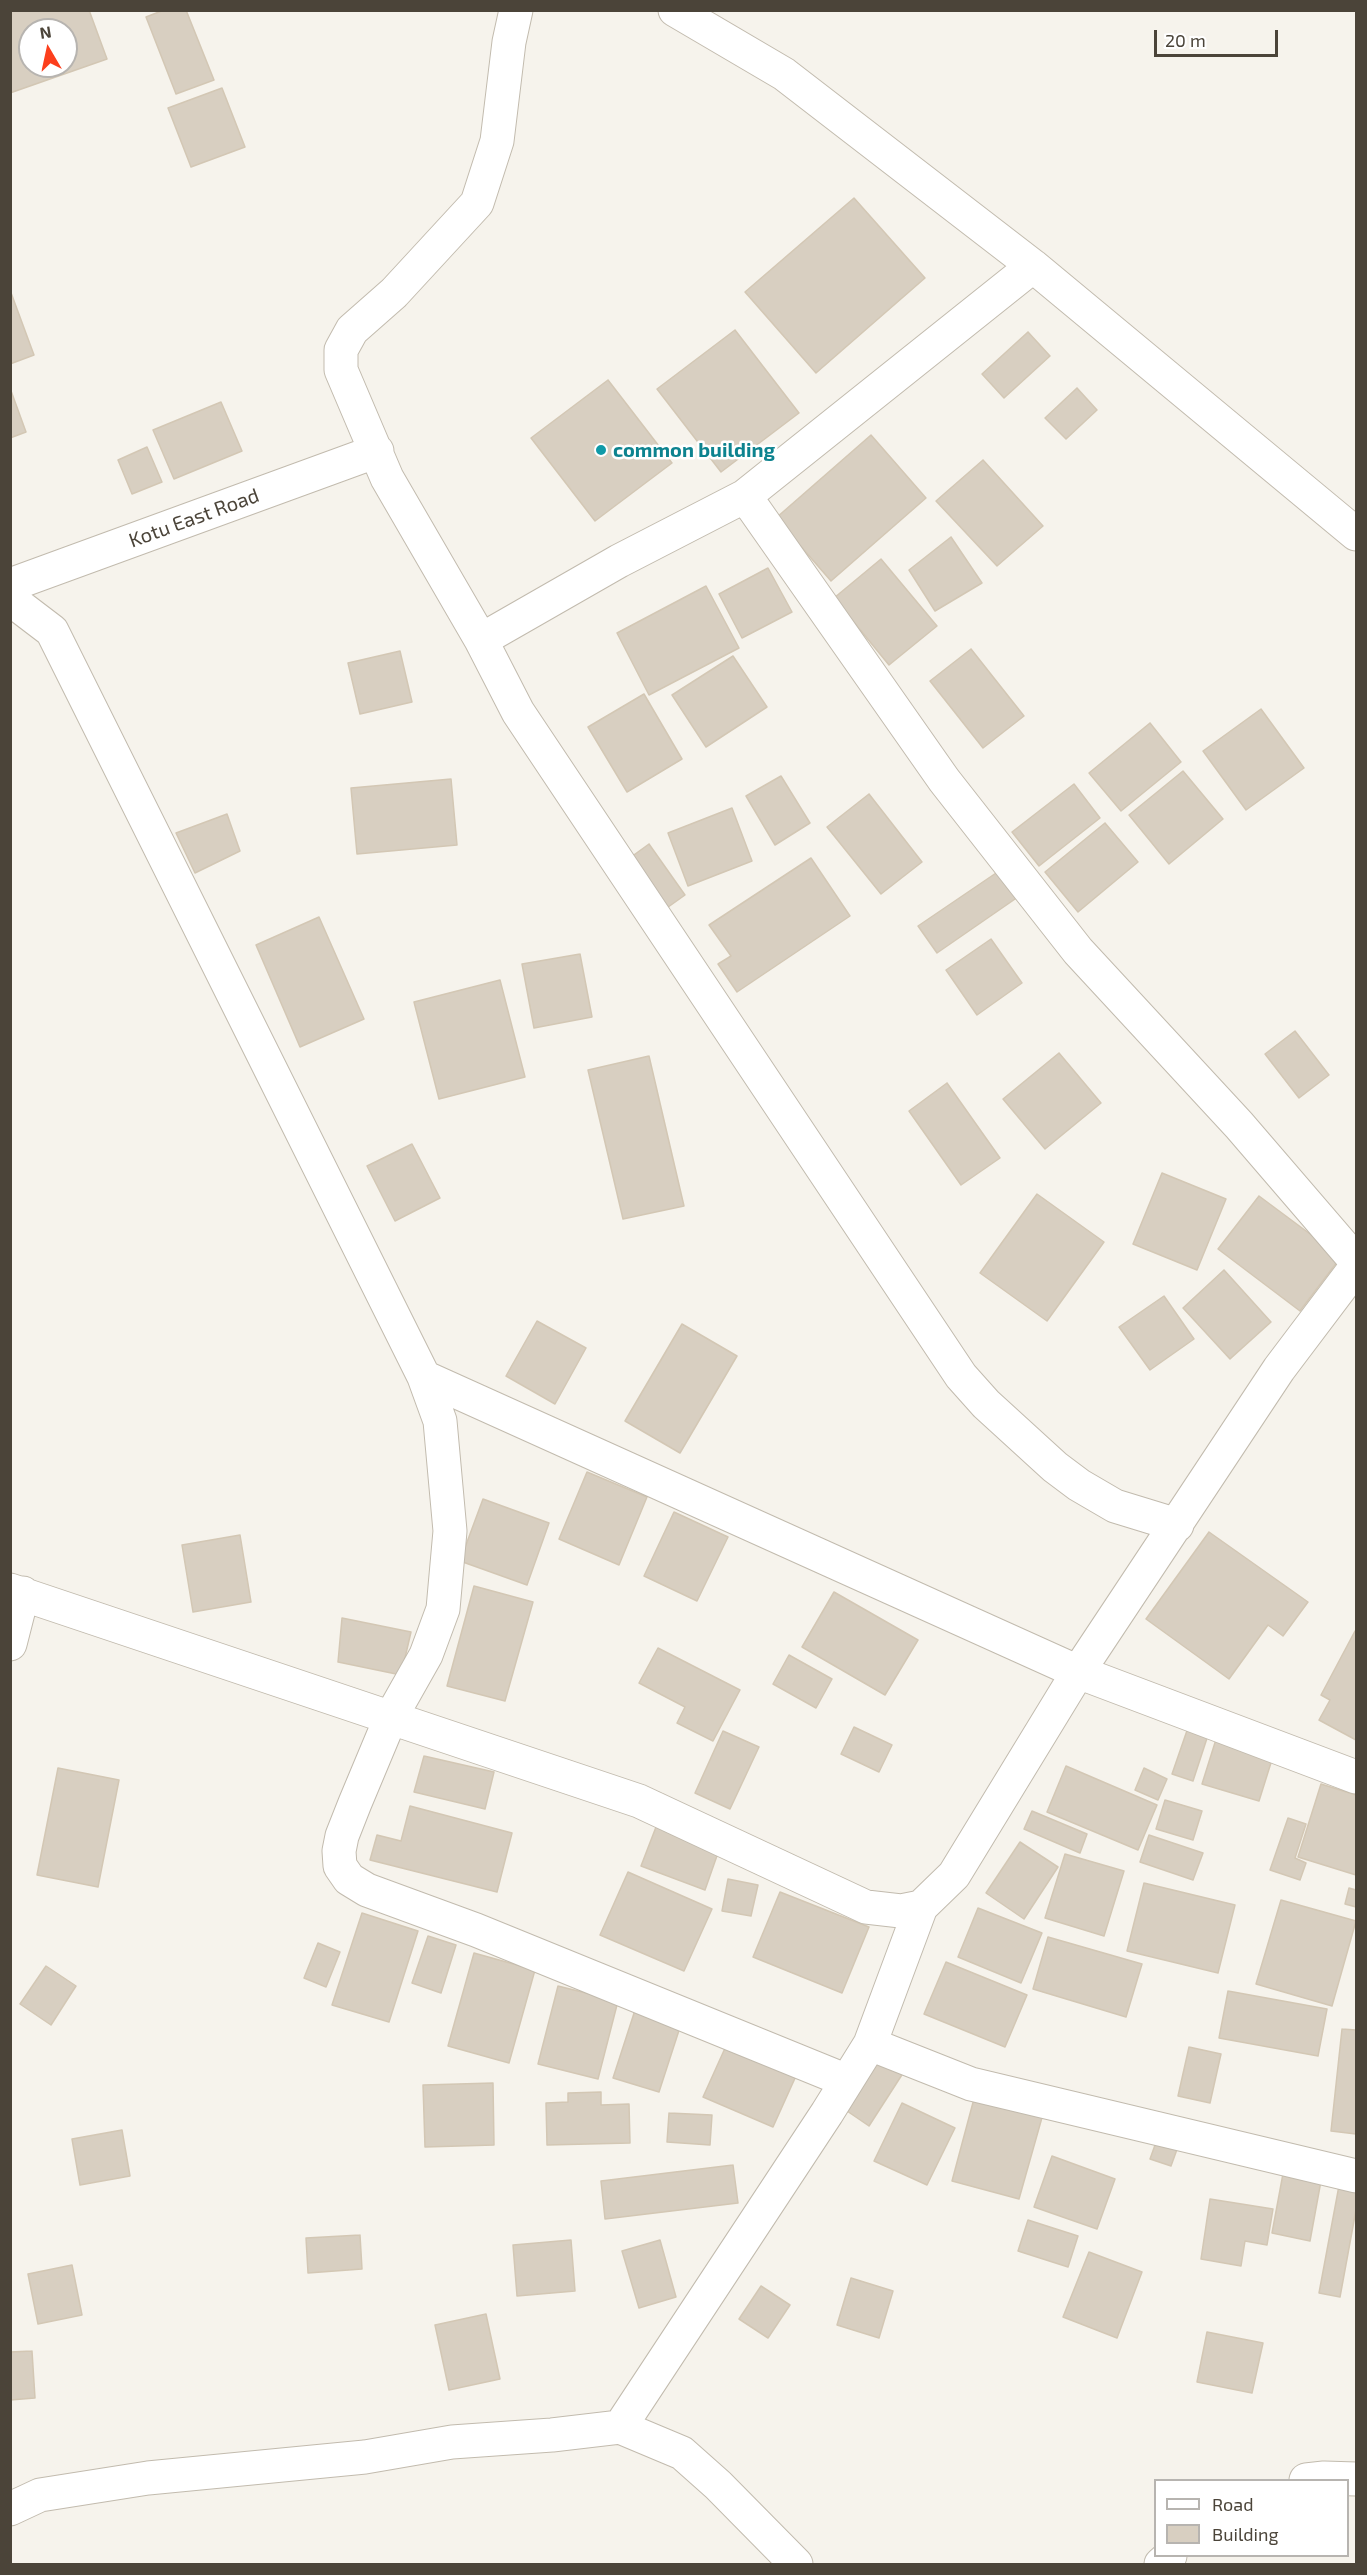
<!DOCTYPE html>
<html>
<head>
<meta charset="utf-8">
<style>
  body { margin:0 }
  #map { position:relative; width:1367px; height:2575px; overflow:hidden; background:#f6f3ec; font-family:"Exo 2",sans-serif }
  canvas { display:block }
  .frame { position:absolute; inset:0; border:12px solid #4b4439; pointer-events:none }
  .legend { position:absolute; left:1154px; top:2479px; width:195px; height:78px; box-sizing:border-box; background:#fff; border:2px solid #b7b4b0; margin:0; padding:8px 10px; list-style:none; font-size:18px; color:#4b4439 }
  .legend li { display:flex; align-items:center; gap:12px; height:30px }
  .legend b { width:30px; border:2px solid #b7b4b0 }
  .north { position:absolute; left:18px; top:18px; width:60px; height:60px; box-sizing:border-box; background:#fff; border:2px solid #b7b4b0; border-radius:50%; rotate:351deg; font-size:16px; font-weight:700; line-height:24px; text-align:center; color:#4b4439 }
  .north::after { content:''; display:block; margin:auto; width:21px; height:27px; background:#fc3f1d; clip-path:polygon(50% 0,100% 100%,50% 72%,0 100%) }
  .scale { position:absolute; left:1154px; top:30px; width:124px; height:27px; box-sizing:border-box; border:3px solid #4b4439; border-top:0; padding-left:8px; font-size:18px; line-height:21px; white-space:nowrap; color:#4b4439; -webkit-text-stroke:4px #fff; paint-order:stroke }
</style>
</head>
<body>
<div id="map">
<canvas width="1367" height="2575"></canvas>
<div class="frame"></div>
<ul class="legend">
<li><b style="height:8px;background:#fff"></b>Road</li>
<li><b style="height:16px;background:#d8cfc1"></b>Building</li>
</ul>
<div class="north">N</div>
<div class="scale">20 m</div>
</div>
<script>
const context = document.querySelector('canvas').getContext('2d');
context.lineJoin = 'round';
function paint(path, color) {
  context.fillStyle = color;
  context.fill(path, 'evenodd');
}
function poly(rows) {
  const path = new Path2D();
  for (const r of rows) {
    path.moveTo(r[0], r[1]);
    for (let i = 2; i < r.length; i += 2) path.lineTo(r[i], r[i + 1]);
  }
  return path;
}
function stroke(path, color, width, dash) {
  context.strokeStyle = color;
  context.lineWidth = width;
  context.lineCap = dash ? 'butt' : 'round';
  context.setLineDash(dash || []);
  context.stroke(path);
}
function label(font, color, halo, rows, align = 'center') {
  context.font = font + ' "Exo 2",sans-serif';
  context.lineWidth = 5;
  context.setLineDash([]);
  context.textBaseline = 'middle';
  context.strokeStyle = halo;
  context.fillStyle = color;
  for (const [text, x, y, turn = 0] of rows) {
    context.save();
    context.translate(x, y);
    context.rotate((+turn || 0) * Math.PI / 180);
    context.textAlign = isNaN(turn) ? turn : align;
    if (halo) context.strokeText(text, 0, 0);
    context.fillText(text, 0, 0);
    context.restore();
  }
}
const building = poly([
  [10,10,89,10,107,59,10,93,10,10],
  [30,30,66,30,66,66,30,66,30,30],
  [164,10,186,10,214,80,176,94,146,17,164,10],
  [222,88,245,147,191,167,168,108,222,88],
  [854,198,925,278,816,373,745,292,854,198],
  [10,290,34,355,10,364,10,290],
  [735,330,799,413,721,472,657,389,735,330],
  [1028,332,1050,356,1004,398,982,374,1028,332],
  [608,380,672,463,595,521,531,438,608,380],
  [10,388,26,432,10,438,10,388],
  [1077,388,1097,410,1066,439,1045,418,1077,388],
  [221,402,242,451,174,479,153,430,221,402],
  [871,435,926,498,831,581,776,518,871,435],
  [147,447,162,482,132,494,118,460,147,447],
  [983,460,1043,526,997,566,936,501,983,460],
  [951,537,982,583,935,611,909,570,951,537],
  [881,559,937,626,889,665,834,598,881,559],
  [768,568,792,612,742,638,719,594,768,568],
  [706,586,739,648,649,695,617,633,706,586],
  [971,649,1024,716,983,748,930,681,971,649],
  [400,651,412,702,360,714,348,663,400,651],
  [733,656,767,707,706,747,672,695,733,656],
  [644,694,682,759,627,792,588,727,644,694],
  [1261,709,1304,768,1246,810,1203,751,1261,709],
  [1150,723,1181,762,1121,811,1089,773,1150,723],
  [1183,771,1223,819,1169,864,1129,815,1183,771],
  [781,776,810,823,775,845,746,796,781,776],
  [451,779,457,845,357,854,351,788,451,779],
  [1074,784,1100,818,1039,866,1012,832,1074,784],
  [869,794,922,862,881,894,827,827,869,794],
  [732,808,752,861,688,886,668,833,732,808],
  [227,814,240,851,195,873,176,833,227,814],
  [1105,823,1138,862,1078,912,1045,872,1105,823],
  [649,844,685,895,657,915,620,865,649,844],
  [811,858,850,916,737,992,718,964,731,956,709,925,811,858],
  [999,871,1018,897,937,953,918,926,999,871],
  [319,917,364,1019,300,1047,256,945,319,917],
  [991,939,1022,983,977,1015,946,970,991,939],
  [580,954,592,1017,534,1028,522,964,580,954],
  [500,980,525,1077,439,1099,414,1002,500,980],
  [1295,1031,1329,1075,1299,1098,1265,1054,1295,1031],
  [1059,1053,1101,1103,1045,1149,1003,1099,1059,1053],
  [649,1056,684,1206,623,1219,588,1070,649,1056],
  [947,1083,1000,1158,961,1185,909,1111,947,1083],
  [412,1144,440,1198,395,1221,367,1166,412,1144],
  [1162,1173,1226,1199,1197,1270,1133,1244,1162,1173],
  [1037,1194,1104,1242,1047,1321,980,1273,1037,1194],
  [1259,1196,1341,1257,1300,1311,1218,1249,1259,1196],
  [1224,1270,1271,1322,1230,1359,1183,1308,1224,1270],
  [1164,1296,1194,1339,1150,1370,1119,1327,1164,1296],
  [537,1321,586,1348,555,1404,506,1376,537,1321],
  [682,1324,737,1356,680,1453,625,1421,682,1324],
  [587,1472,647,1497,619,1565,559,1539,587,1472],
  [483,1499,549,1523,527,1585,460,1561,483,1499],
  [674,1512,728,1537,697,1601,644,1576,674,1512],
  [1209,1532,1308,1602,1283,1636,1268,1625,1229,1679,1146,1619,1209,1532],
  [240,1535,251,1602,193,1612,182,1545,240,1535],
  [474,1586,533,1602,505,1701,447,1686,474,1586],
  [834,1592,918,1640,885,1695,802,1647,834,1592],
  [342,1618,411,1632,401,1675,338,1662,342,1618],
  [1355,1631,1356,1632,1356,1740,1319,1720,1330,1700,1321,1695,1355,1631],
  [658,1648,740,1690,713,1741,677,1723,685,1707,639,1683,658,1648],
  [789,1655,832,1679,816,1708,773,1684,789,1655],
  [1191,1719,1211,1726,1193,1781,1172,1774,1191,1719],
  [854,1727,892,1745,879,1772,841,1754,854,1727],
  [723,1731,759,1747,730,1809,695,1793,723,1731],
  [1218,1733,1275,1750,1259,1801,1202,1784,1218,1733],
  [424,1756,494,1772,485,1809,414,1792,424,1756],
  [1066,1766,1157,1805,1138,1850,1047,1812,1066,1766],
  [58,1768,119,1780,98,1887,37,1875,58,1768],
  [1144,1768,1167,1779,1158,1800,1135,1790,1144,1768],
  [1321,1784,1356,1795,1356,1875,1298,1857,1321,1784],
  [1165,1800,1202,1811,1193,1840,1156,1829,1165,1800],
  [410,1806,512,1833,497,1892,370,1860,377,1835,401,1841,410,1806],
  [1032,1811,1087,1834,1080,1853,1024,1829,1032,1811],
  [1288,1818,1306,1824,1295,1858,1306,1863,1300,1880,1270,1870,1288,1818],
  [656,1827,719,1850,705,1890,641,1866,656,1827],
  [1149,1835,1203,1853,1193,1880,1140,1862,1149,1835],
  [1020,1842,1058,1867,1024,1919,986,1893,1020,1842],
  [1065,1854,1124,1871,1104,1936,1045,1918,1065,1854],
  [628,1872,712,1909,684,1971,600,1935,628,1872],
  [728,1879,758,1885,751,1916,722,1911,728,1879],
  [1144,1883,1235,1905,1218,1973,1127,1951,1144,1883],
  [1349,1888,1356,1890,1356,1907,1345,1904,1349,1888],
  [780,1892,869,1927,842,1993,753,1957,780,1892],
  [1281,1900,1356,1921,1332,2006,1256,1984,1281,1900],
  [978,1908,1042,1933,1021,1983,958,1957,978,1908],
  [362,1913,418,1931,389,2022,332,2005,362,1913],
  [428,1936,456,1945,441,1993,412,1983,428,1936],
  [1048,1937,1142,1964,1126,2017,1033,1989,1048,1937],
  [318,1943,340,1952,326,1987,304,1978,318,1943],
  [474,1953,535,1970,509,2063,448,2046,474,1953],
  [946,1962,1027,1995,1005,2047,924,2014,946,1962],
  [46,1966,76,1986,51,2025,20,2004,46,1966],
  [558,1986,618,2001,598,2079,538,2064,558,1986],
  [1228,1991,1327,2009,1318,2056,1219,2038,1228,1991],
  [637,2004,683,2018,659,2092,613,2078,637,2004],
  [1342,2029,1356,2030,1356,2134,1331,2131,1342,2029],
  [726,2046,796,2076,773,2127,703,2097,726,2046],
  [1189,2047,1221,2054,1210,2103,1178,2096,1189,2047],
  [884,2052,907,2067,869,2126,847,2111,884,2052],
  [493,2083,494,2145,425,2147,423,2085,493,2083],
  [601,2092,601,2105,629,2104,630,2143,547,2145,546,2103,568,2102,568,2093,601,2092],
  [975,2095,1043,2114,1019,2199,952,2181,975,2095],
  [902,2103,955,2128,927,2185,874,2161,902,2103],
  [669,2113,712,2115,710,2145,667,2142,669,2113],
  [122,2130,130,2176,80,2185,72,2139,122,2130],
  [1159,2134,1180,2141,1171,2166,1150,2159,1159,2134],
  [1052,2156,1115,2179,1097,2229,1034,2207,1052,2156],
  [1285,2163,1323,2170,1310,2241,1272,2233,1285,2163],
  [733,2165,738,2203,605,2219,601,2181,733,2165],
  [1341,2175,1356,2177,1356,2210,1340,2297,1319,2293,1341,2175],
  [1210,2199,1273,2209,1267,2245,1245,2241,1241,2266,1201,2259,1210,2199],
  [1028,2220,1078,2236,1068,2267,1018,2251,1028,2220],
  [360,2235,362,2269,308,2273,306,2238,360,2235],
  [571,2240,575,2291,517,2296,513,2245,571,2240],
  [660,2240,676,2297,639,2308,622,2251,660,2240],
  [1089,2252,1142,2272,1117,2338,1063,2317,1089,2252],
  [72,2265,82,2315,38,2324,28,2274,72,2265],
  [851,2278,893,2291,879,2338,837,2325,851,2278],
  [761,2286,790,2305,768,2338,739,2319,761,2286],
  [486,2314,500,2379,449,2390,435,2325,486,2314],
  [1207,2332,1263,2343,1252,2393,1197,2382,1207,2332],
  [32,2351,35,2398,10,2400,10,2352,32,2351]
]);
paint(building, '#d8cfc1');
stroke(building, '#d3c7b4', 1.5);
const street = poly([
  [516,10,509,42,497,141,477,203,394,293,352,330,341,350,341,370,387,478,481,640,518,712,961,1376,986,1404,1055,1467,1079,1485,1115,1506,1177,1525],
  [675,10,784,74,1033,266,1356,534],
  [745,496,944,780,1078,951,1239,1125,1356,1261],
  [10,585,377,451],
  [10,599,52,631,424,1377,440,1421,450,1531,443,1609,426,1655,391,1717,355,1803,342,1836,339,1851,340,1866,349,1879,367,1890,476,1930,847,2081],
  [481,640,619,561,745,496,1033,266],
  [424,1377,1078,1672,1356,1777],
  [10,1590,639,1801,866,1907,901,1911,921,1907,954,1875,1078,1672,1279,1369,1356,1267],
  [10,1644,23,1593],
  [870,2044,971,2084,1356,2176],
  [620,2427,827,2113,870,2044,921,1907],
  [1306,2480,1324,2478,1356,2479],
  [10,2509,40,2495,148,2478,365,2457,452,2442,552,2435,620,2427,682,2453,718,2485,796,2564],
  [1161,2564,1170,2556]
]);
stroke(street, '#c2bbae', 35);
stroke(street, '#fff', 33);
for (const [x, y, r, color] of [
  [601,450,6,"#0f9aa8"]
]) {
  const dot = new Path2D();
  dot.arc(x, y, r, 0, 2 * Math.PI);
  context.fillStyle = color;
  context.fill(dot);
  stroke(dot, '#fff', 2);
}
label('bold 20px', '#0d838f', '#fff', [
  ["common building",613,450]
], 'left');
label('20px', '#4b4439', '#fff', [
  ["Kotu East Road",194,518,-20]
]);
</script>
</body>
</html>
